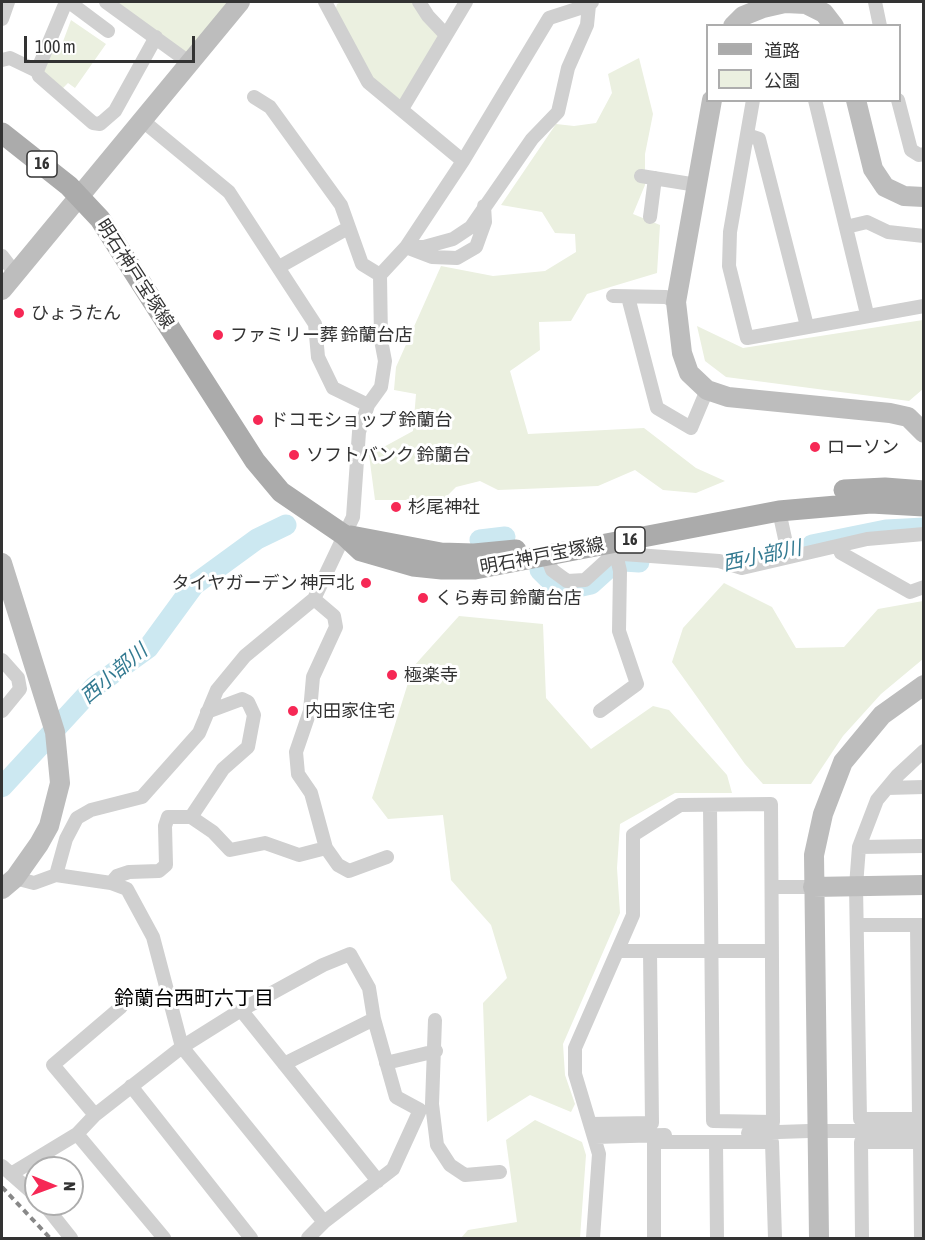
<!DOCTYPE html>
<html>
<head>
<meta charset="utf-8">
<style>
  body { margin:0 }
  #map { position:relative; width:925px; height:1240px; overflow:hidden; background:#fff; font-family:"Asap Condensed","Noto Sans JP",sans-serif }
  canvas { display:block }
  .frame { position:absolute; inset:0; border:3px solid #333; pointer-events:none }
  .legend { position:absolute; left:706px; top:24px; width:195px; height:78px; box-sizing:border-box; background:#fff; border:2px solid #adadad; margin:0; padding:8px 10px; list-style:none; font-size:18px; color:#333 }
  .legend li { display:flex; align-items:center; gap:12px; height:30px }
  .legend b { width:30px; border:2px solid #adadad }
  .north { position:absolute; left:24px; top:1156px; width:60px; height:60px; box-sizing:border-box; background:#fff; border:2px solid #adadad; border-radius:50%; rotate:91deg; font-size:16px; font-weight:700; line-height:24px; text-align:center; color:#333 }
  .north::after { content:''; display:block; margin:auto; width:21px; height:27px; background:#f62855; clip-path:polygon(50% 0,100% 100%,50% 72%,0 100%) }
  .scale { position:absolute; left:24px; top:36px; width:171px; height:27px; box-sizing:border-box; border:3px solid #333; border-top:0; padding-left:8px; font-size:18px; line-height:21px; white-space:nowrap; color:#333; -webkit-text-stroke:4px #fff; paint-order:stroke }
</style>
</head>
<body>
<div id="map">
<canvas width="925" height="1240"></canvas>
<div class="frame"></div>
<ul class="legend">
<li><b style="height:8px;background:#ababab"></b>道路</li>
<li><b style="height:16px;background:#ebf0e0"></b>公園</li>
</ul>
<div class="north">N</div>
<div class="scale">100 m</div>
</div>
<script>
const context = document.querySelector('canvas').getContext('2d');
context.lineJoin = 'round';
function paint(path, color) {
  context.fillStyle = color;
  context.fill(path, 'evenodd');
}
function poly(rows) {
  const path = new Path2D();
  for (const r of rows) {
    path.moveTo(r[0], r[1]);
    for (let i = 2; i < r.length; i += 2) path.lineTo(r[i], r[i + 1]);
  }
  return path;
}
function stroke(path, color, width, dash) {
  context.strokeStyle = color;
  context.lineWidth = width;
  context.lineCap = dash ? 'butt' : 'round';
  context.setLineDash(dash || []);
  context.stroke(path);
}
function label(font, color, halo, rows, align = 'center') {
  context.font = font + ' "Asap Condensed","Noto Sans JP",sans-serif';
  context.lineWidth = 6;
  context.setLineDash([]);
  context.textBaseline = 'middle';
  context.strokeStyle = halo;
  context.fillStyle = color;
  for (const [text, x, y, turn = 0] of rows) {
    context.save();
    context.translate(x, y);
    context.rotate((+turn || 0) * Math.PI / 180);
    context.textAlign = isNaN(turn) ? turn : align;
    if (halo) context.strokeText(text, 0, 0);
    context.fillText(text, 0, 0);
    context.restore();
  }
}
paint(poly([
  [113,2,231,2,188,56],
  [341,2,412,2,423,20,443,36,403,99,394,99,370,80,335,12,337,4],
  [71,20,106,44,75,88,68,83,60,91,43,75,48,51,58,55],
  [639,58,653,114,645,154,645,185,633,214,660,225,657,273,587,294,571,321,539,322,540,350,510,371,528,434,644,428,696,468,725,481,696,493,663,490,635,470,598,486,498,490,480,481,456,487,443,500,375,500,369,455,413,431,416,394,394,390,396,367,441,266,493,276,545,271,576,252,575,234,555,233,542,212,501,205,556,124,574,126,596,123,612,93,608,74],
  [923,320,923,389,909,401,726,377,705,361,697,326,743,348],
  [724,583,772,607,796,648,844,647,878,609,923,601,923,659,881,694,843,736,811,784,763,784,745,764,672,662,683,628],
  [459,616,543,624,546,698,591,749,653,706,669,710,727,775,732,793,675,793,620,824,617,868,620,913,563,1044,565,1075,575,1104,571,1112,530,1095,487,1122,483,1003,507,978,491,925,451,880,443,815,388,819,372,798,413,667],
  [535,1120,582,1142,586,1155,580,1238,461,1238,468,1230,517,1222,506,1140]
]), '#ebf0e0');
stroke(poly([
  [480,540,505,537],
  [812,545,886,530,924,528],
  [540,570,551,581,568,589,591,584,611,566,624,561,639,562],
  [2,787,94,687,148,648,194,585,257,539,286,525]
]), '#cce8f1', 21);
stroke(poly([
  [66,2,37,71,39,76,93,123,100,124,115,111,156,37],
  [69,2,108,31],
  [106,2,190,63],
  [325,2,368,82,463,161],
  [419,2,428,16,446,35],
  [875,2,880,26],
  [2,19,8,2],
  [2,60,10,58,37,71],
  [254,97,270,107,341,205,362,264,380,275],
  [753,100,730,232,729,266,747,338,924,306],
  [815,100,867,314],
  [898,100,911,150,919,155,924,154],
  [402,109,466,2],
  [143,121,229,192,315,324,318,357,333,388,368,405],
  [747,135,759,139,807,326],
  [641,176,697,185],
  [650,217,655,178],
  [846,227,867,222,888,232,924,236],
  [406,247,424,247,453,239,471,227,532,139,558,112,568,68,587,25,589,5],
  [411,249,432,257,457,258,476,247,485,222,484,206],
  [2,256,15,273],
  [279,267,348,228],
  [613,296,666,297,676,302],
  [628,297,657,408,691,428,707,390],
  [779,511,789,557],
  [614,543,623,554,719,561,742,568,867,539,924,534],
  [838,546,841,553,910,592,924,587],
  [547,557,552,570,567,581,585,580,607,560,614,543],
  [314,599,334,616,336,627,313,677,310,711,296,752,298,774,311,793,326,848],
  [2,660,18,678,20,689,2,711],
  [600,711,637,684,619,631,620,571,614,545],
  [887,788,924,787],
  [191,817,223,769,248,747,254,715,248,702,242,699,207,712],
  [859,847,924,846],
  [56,875,111,883,127,889,153,937,182,1047,324,1222],
  [15,878,34,883,56,875,66,839,77,818,91,810,142,797,199,733,217,690,245,656,314,599,353,517,359,432,368,405,381,387,385,361,381,340,380,275,406,247,463,161,549,18,589,5,592,2],
  [111,883,117,876,129,872,159,871,166,865,165,826,168,817,191,817,213,832,230,850,265,843,299,855,326,848,338,865,349,871,387,857],
  [773,887,813,887],
  [858,925,924,925],
  [917,925,919,1119,860,1119,856,886,859,847,877,800,897,776,924,751],
  [619,951,772,951],
  [241,1010,378,1181],
  [435,1020,432,1104,437,1145,450,1165,465,1175,500,1172],
  [386,1063,436,1051],
  [284,1064,374,1019],
  [131,1086,251,1238],
  [95,1115,53,1065,121,1007],
  [590,1124,652,1123,650,951],
  [827,1131,924,1131],
  [748,1133,809,1131],
  [77,1134,164,1238],
  [595,1137,665,1135],
  [716,1142,717,1238],
  [920,1142,921,1238],
  [2,1166,36,1196],
  [11,1174,77,1134,95,1115,182,1047,241,1010,323,965,350,954,369,988,374,1019,396,1097,420,1110,393,1169,324,1222,308,1238],
  [44,1204,71,1238],
  [593,1238,599,1154,575,1074,575,1048,633,915,633,835,680,805,771,804,773,1122,713,1121,710,805],
  [654,1238,654,1142,772,1142,775,1238],
  [862,1238,861,1142,924,1142]
]), '#d0d0d0', 14);
stroke(poly([
  [733,26,743,16,763,8,785,3,806,4,824,13,834,26],
  [712,100,676,302,682,353,689,373,707,390,728,397,890,413,908,417,924,433],
  [856,100,873,169,885,187,904,196,924,197],
  [2,290,240,2],
  [2,563,55,732,60,783,49,826,39,844,15,878,2,889],
  [813,887,924,885],
  [819,1238,814,855,823,814,843,762,882,715,924,685]
]), '#bdbdbd', 20);
stroke(poly([
  [2,133,69,186,100,219,255,461,281,492,344,535,361,551,413,566,442,569,475,569,779,511,871,503,924,506],
  [844,490,885,488,924,491],
  [351,536,441,553,474,554,516,550]
]), '#ababab', 21);
stroke(poly([
  [2,1187,50,1238]
]), '#888', 4, [6, 4.5]);
for (const [x, y, r, color] of [
  [19,313,6,"#f62855"],
  [218,335,6,"#f62855"],
  [258,420,6,"#f62855"],
  [815,447,6,"#f62855"],
  [294,455,6,"#f62855"],
  [396,507,6,"#f62855"],
  [366,583,6,"#f62855"],
  [423,598,6,"#f62855"],
  [392,675,6,"#f62855"],
  [293,711,6,"#f62855"]
]) {
  const dot = new Path2D();
  dot.arc(x, y, r, 0, 2 * Math.PI);
  context.fillStyle = color;
  context.fill(dot);
  stroke(dot, '#fff', 2);
}
for (const [x, y, w] of [
  [42,164,30],
  [630,540,30]
]) {
  const box = new Path2D();
  box.roundRect(x - w / 2, y - 13, w, 26, 4.5);
  context.fillStyle = '#fff';
  context.fill(box);
  stroke(box, '#333', 1.5);
}
label('bold 16px', '#333', null, [
  ["16",42,164],
  ["16",630,540]
]);
label('18px', '#333', '#fff', [
  ["明石神戸宝塚線",135,274,57],
  ["明石神戸宝塚線",542,556,-11]
]);
label('18px', '#333', '#fff', [
  ["ひょうたん",31,313],
  ["ファミリー葬 鈴蘭台店",230,335],
  ["ドコモショップ 鈴蘭台",270,420],
  ["ローソン",827,447],
  ["ソフトバンク 鈴蘭台",306,455],
  ["杉尾神社",408,507],
  ["タイヤガーデン 神戸北",354,583,"right"],
  ["くら寿司 鈴蘭台店",435,598],
  ["極楽寺",404,675],
  ["内田家住宅",305,711]
], 'left');
label('italic 20px', '#337a91', '#fff', [
  ["西小部川",762,556,-12],
  ["西小部川",114,674,-40]
]);
label('20px', '#000', '#fff', [
  ["鈴蘭台西町六丁目",194,999]
]);
</script>
</body>
</html>
